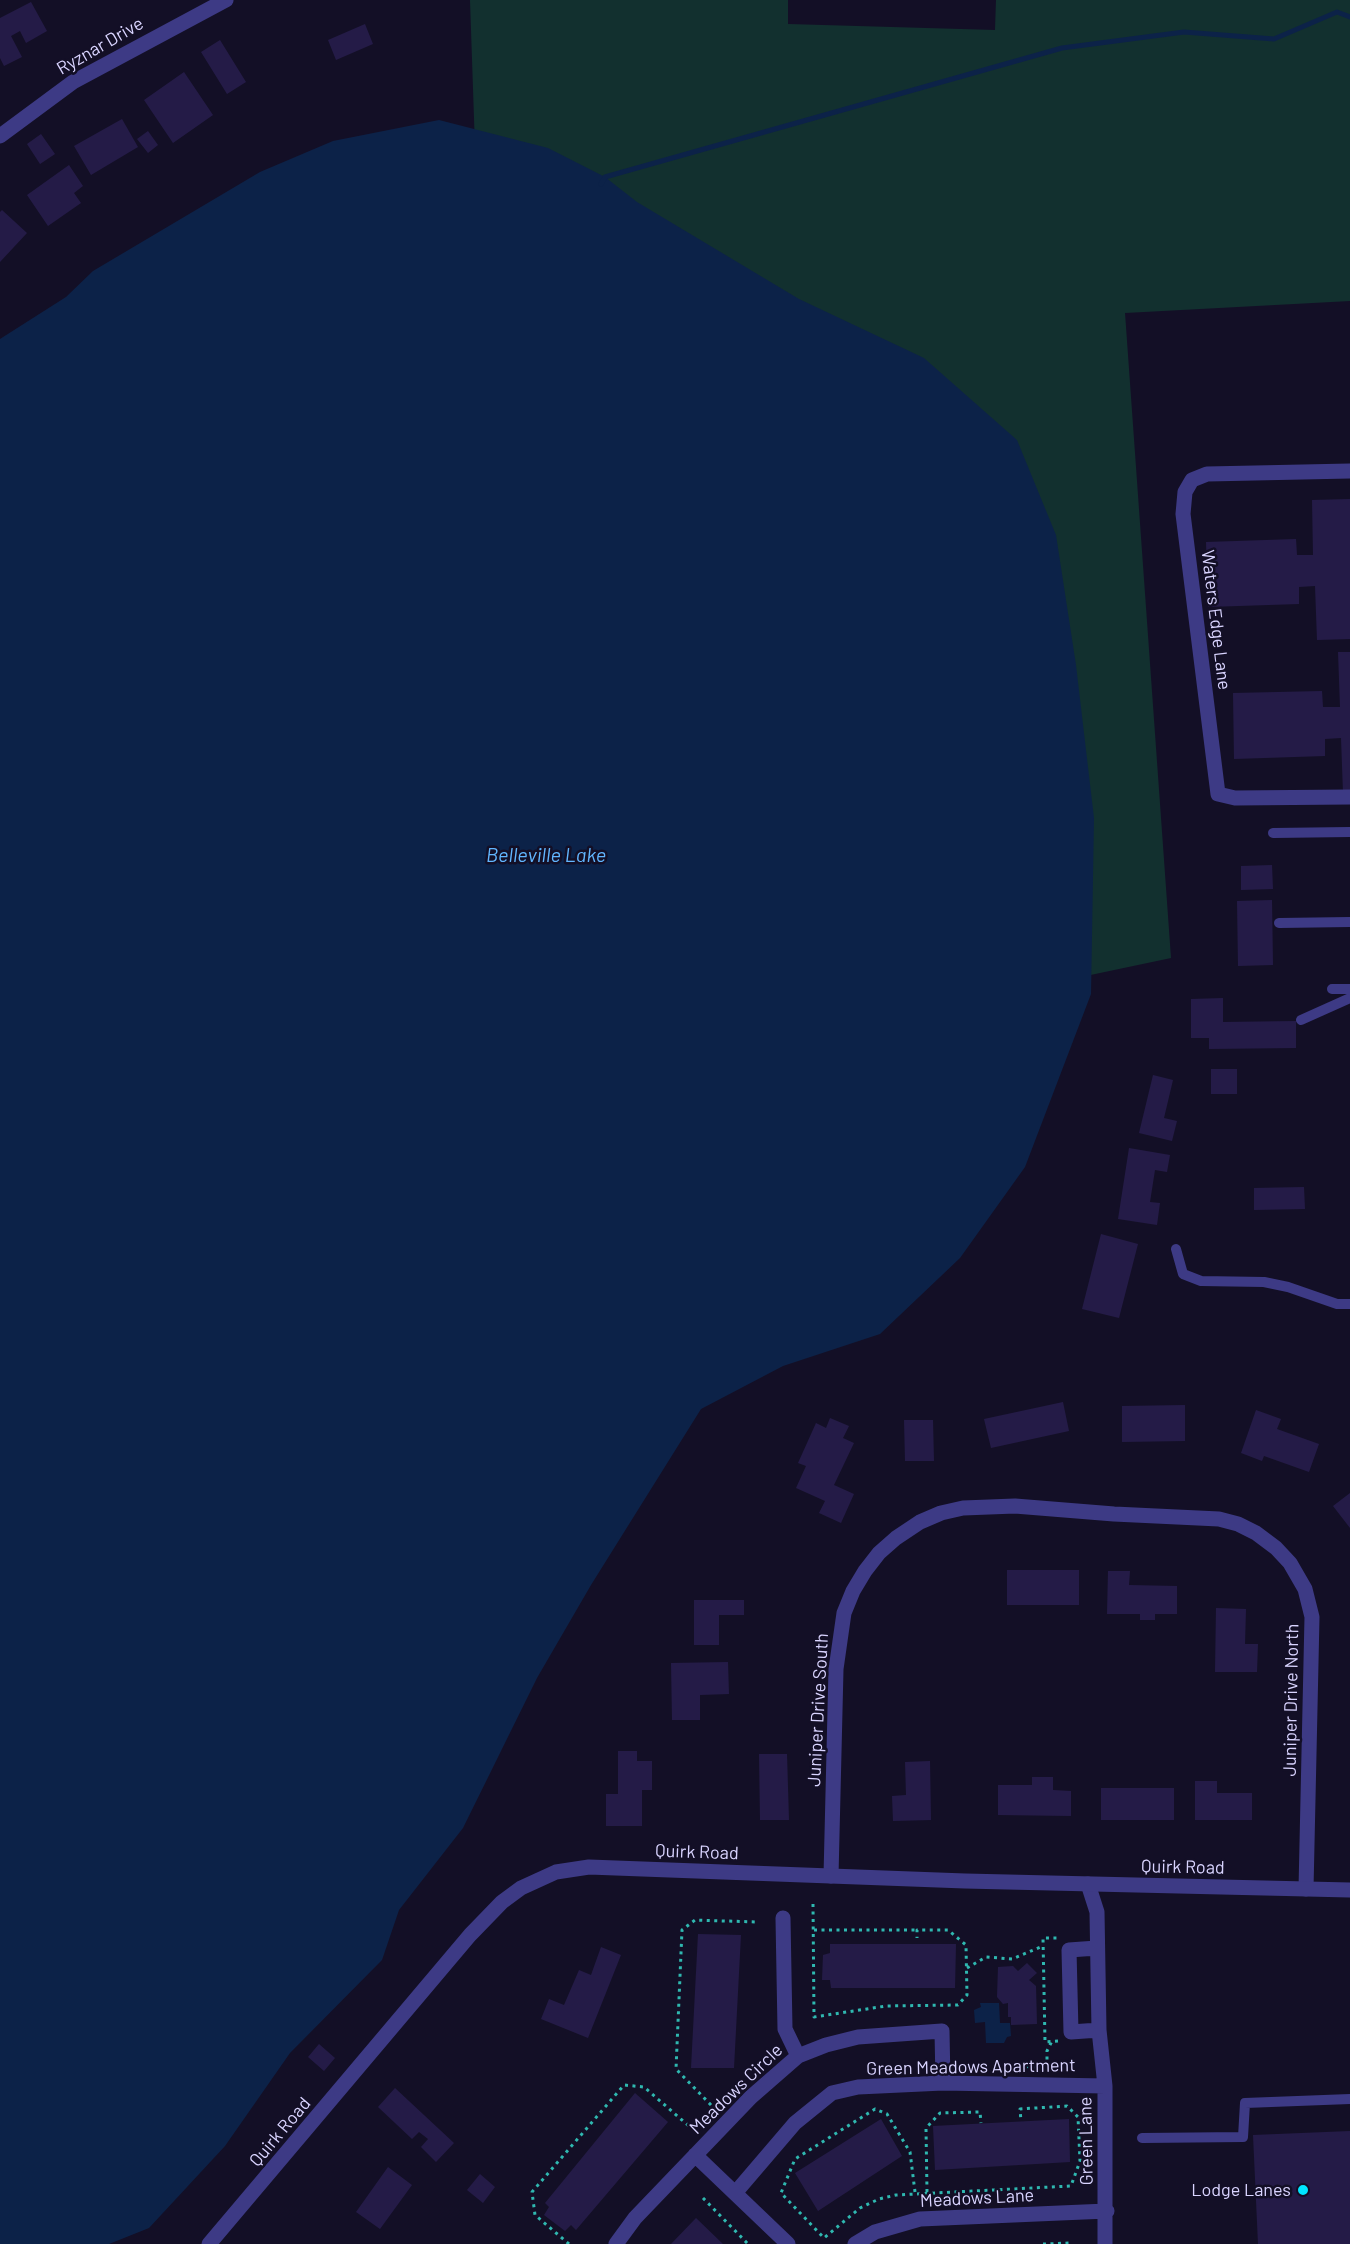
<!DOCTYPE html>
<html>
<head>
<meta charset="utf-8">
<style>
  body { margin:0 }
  canvas { display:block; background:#130f26 }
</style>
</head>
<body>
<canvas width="1350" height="2244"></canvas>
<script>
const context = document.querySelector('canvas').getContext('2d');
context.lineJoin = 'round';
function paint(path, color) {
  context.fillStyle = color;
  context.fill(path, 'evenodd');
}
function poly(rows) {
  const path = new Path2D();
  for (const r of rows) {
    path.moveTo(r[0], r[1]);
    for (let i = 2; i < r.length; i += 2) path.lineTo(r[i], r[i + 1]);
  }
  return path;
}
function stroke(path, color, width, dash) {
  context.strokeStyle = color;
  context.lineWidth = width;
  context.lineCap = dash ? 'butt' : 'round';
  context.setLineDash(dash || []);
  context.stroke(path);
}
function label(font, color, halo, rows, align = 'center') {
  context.font = font + ' Barlow,sans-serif';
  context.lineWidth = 5;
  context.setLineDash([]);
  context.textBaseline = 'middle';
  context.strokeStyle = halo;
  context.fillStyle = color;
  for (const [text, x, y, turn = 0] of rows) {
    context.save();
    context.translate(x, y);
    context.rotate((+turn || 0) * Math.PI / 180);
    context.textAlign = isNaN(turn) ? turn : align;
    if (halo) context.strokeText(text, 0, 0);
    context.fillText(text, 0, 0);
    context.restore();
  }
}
paint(poly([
  [470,0,788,0,788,24,995,30,996,0,1350,0,1350,301,1125,313,1171,958,991,996,476,177]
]), '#12302f');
paint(poly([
  [439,120,548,148,605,177,637,202,799,299,924,358,1017,440,1056,535,1076,665,1094,818,1091,994,1025,1167,960,1258,880,1334,783,1366,701,1409,591,1585,537,1678,463,1828,399,1910,382,1960,290,2053,225,2146,149,2228,109,2244,0,2244,0,339,66,297,93,271,260,172,333,141],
  [980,2003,999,2003,1000,2023,1010,2023,1011,2036,1007,2037,1004,2043,986,2043,985,2022,975,2023,974,2010,981,2007]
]), '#0c2248');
stroke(poly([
  [601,184,605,177,1062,48,1184,32,1274,39,1337,12,1350,17]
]), '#0c2248', 5);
paint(poly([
  [31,2,47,31,26,43,20,31,11,36,22,57,4,66,0,58,0,18],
  [365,24,373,44,336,60,328,40],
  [220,40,246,82,227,94,201,52],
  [184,72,213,115,173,143,144,100],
  [122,119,138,147,91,175,74,146],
  [148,131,158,145,148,153,137,139],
  [41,134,55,154,40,164,27,144],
  [69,165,83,186,74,193,81,203,48,226,27,195],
  [2,210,27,233,0,262,0,212],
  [1350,499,1350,639,1317,640,1315,586,1299,587,1299,604,1208,607,1206,542,1296,539,1297,555,1313,555,1312,500],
  [1338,652,1350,652,1350,793,1343,793,1341,738,1325,739,1325,756,1234,759,1233,693,1322,691,1323,707,1340,707],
  [1272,865,1273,889,1241,890,1241,866],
  [1272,900,1273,965,1238,966,1237,901],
  [1223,998,1223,1022,1296,1021,1296,1048,1209,1049,1209,1038,1191,1038,1191,999],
  [1211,1069,1237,1069,1237,1094,1211,1094],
  [1153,1075,1173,1080,1164,1118,1177,1121,1172,1141,1139,1133],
  [1129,1148,1170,1155,1167,1172,1155,1170,1150,1202,1160,1203,1157,1225,1118,1219],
  [1304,1187,1305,1209,1254,1210,1254,1188],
  [1101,1234,1138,1244,1119,1318,1082,1309],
  [1063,1402,1069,1431,991,1448,984,1419],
  [1185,1405,1185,1441,1122,1442,1122,1406],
  [1256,1410,1281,1419,1277,1429,1319,1444,1309,1472,1264,1456,1262,1461,1241,1453],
  [830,1418,849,1426,843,1438,854,1443,834,1485,854,1494,841,1523,819,1513,825,1501,796,1488,806,1466,798,1463,816,1423,826,1428],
  [904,1420,933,1420,934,1461,905,1461],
  [1350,1493,1350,1528,1333,1506],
  [1007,1570,1079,1570,1079,1605,1007,1605],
  [1108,1571,1130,1571,1129,1585,1177,1586,1177,1614,1155,1614,1155,1620,1140,1620,1140,1614,1107,1614],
  [694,1600,744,1600,744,1615,719,1615,719,1645,694,1645],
  [1216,1608,1246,1609,1245,1644,1258,1644,1257,1672,1215,1672],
  [728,1662,729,1694,700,1695,700,1720,672,1720,671,1663],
  [618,1751,637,1751,637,1761,652,1761,652,1790,642,1790,642,1826,606,1826,606,1794,618,1794],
  [759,1754,787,1754,789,1820,760,1820],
  [930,1761,931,1820,893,1821,892,1796,906,1795,905,1762],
  [1032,1777,1053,1777,1053,1790,1071,1791,1071,1816,998,1815,998,1785,1032,1785],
  [1195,1781,1217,1781,1217,1793,1252,1793,1252,1820,1195,1820],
  [1101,1788,1174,1788,1174,1820,1101,1820],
  [698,1934,741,1935,734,2068,691,2068],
  [830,1944,956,1944,955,1988,831,1988,830,1980,822,1980,823,1955,830,1953],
  [601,1947,621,1955,588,2038,541,2019,549,1999,564,2005,579,1970,591,1975],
  [1027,1963,1037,1973,1029,1980,1036,1986,1037,2024,1011,2025,1011,2017,1008,2017,1008,2003,1003,2004,997,1997,998,1967,1013,1966,1018,1971],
  [319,2044,335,2058,324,2071,308,2057],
  [395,2088,454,2143,436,2162,421,2147,428,2139,419,2132,412,2139,378,2107],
  [635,2093,668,2122,576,2230,571,2225,565,2231,544,2215,549,2207,545,2203],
  [881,2119,902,2156,818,2211,795,2173],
  [1069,2119,1070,2162,935,2170,933,2126],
  [1350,2131,1350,2244,1258,2244,1253,2135],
  [388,2167,412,2185,380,2229,356,2212],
  [480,2174,495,2187,483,2203,467,2190],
  [696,2218,723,2244,671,2244]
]), '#241b47');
stroke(poly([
  [813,1904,814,2017,886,2006,958,2005,967,1995,966,1945,948,1930,917,1930,917,1938],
  [814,1930,917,1930],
  [967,1968,986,1957,1012,1959,1043,1946],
  [1058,2041,1045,2042,1043,1938,1058,1938],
  [1018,2066,1047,2068],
  [1047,2067,1047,2051,1052,2041],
  [711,2105,676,2069,682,1930,695,1920,756,1922],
  [915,2192,910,2152,887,2114,875,2109,795,2159,781,2193,824,2238,860,2208,879,2199,896,2195,1071,2186,1080,2161,1078,2117,1067,2106,1020,2109,1021,2121],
  [927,2192,926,2128,940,2113,980,2112,981,2123],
  [703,2198,748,2244],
  [569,2244,535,2215,532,2192,624,2085,644,2087,690,2127],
  [1043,2244,1071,2243]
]), '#2fb8b0', 3, [3, 4.5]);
stroke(poly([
  [1273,833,1350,832],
  [1279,923,1350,922],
  [1332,989,1350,989],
  [1301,1020,1350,998],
  [1176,1249,1183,1274,1201,1281,1264,1282,1288,1287,1337,1304,1350,1304],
  [1142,2138,1243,2137,1245,2103,1350,2099]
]), '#3d3a85', 10);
stroke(poly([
  [0,136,73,82,226,0],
  [1350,471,1207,474,1192,480,1185,492,1183,514,1218,794,1235,798,1350,797],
  [831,1876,836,1669,844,1613,853,1591,865,1571,879,1553,896,1538,920,1522,941,1513,963,1508,1015,1506,1114,1514,1219,1519,1238,1524,1256,1533,1276,1548,1290,1563,1305,1589,1312,1617,1306,1889],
  [1088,1884,1097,1912,1099,2030,1105,2086,1105,2244],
  [783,1918,785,2029,798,2056],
  [1097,1948,1069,1950,1071,2032,1099,2030],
  [695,2155,788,2244],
  [736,2192,795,2123,832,2093,858,2087,943,2083,1105,2086],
  [616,2244,635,2218,751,2097,798,2056,826,2045,858,2037,942,2031,943,2083],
  [855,2244,875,2232,920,2219,1107,2211]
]), '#3d3a85', 15);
stroke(poly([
  [209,2244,470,1935,502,1902,521,1888,556,1872,589,1867,965,1881,1350,1890]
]), '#3d3a85', 15);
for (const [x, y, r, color] of [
  [1303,2190,6,"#00e5ff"]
]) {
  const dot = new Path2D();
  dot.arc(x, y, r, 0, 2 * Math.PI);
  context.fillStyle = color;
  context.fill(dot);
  stroke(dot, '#130f26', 2);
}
label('18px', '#d9d4ff', '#130f26', [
  ["Ryznar Drive",100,46,-30],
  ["Waters Edge Lane",1216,620,83],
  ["Juniper Drive North",1291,1700,-89],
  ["Juniper Drive South",818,1710,-87],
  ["Quirk Road",697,1852,2],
  ["Quirk Road",1183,1867,1],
  ["Green Meadows Apartment",971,2067,-1],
  ["Meadows Circle",736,2089,-44],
  ["Quirk Road",280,2132,-50],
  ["Green Lane",1086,2141,-91],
  ["Meadows Lane",977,2198,-3]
]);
label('18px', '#d9d4ff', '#130f26', [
  ["Lodge Lanes",1291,2190]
], 'right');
label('italic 20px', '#62b6ff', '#130f26', [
  ["Belleville Lake",546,855]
]);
</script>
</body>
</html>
